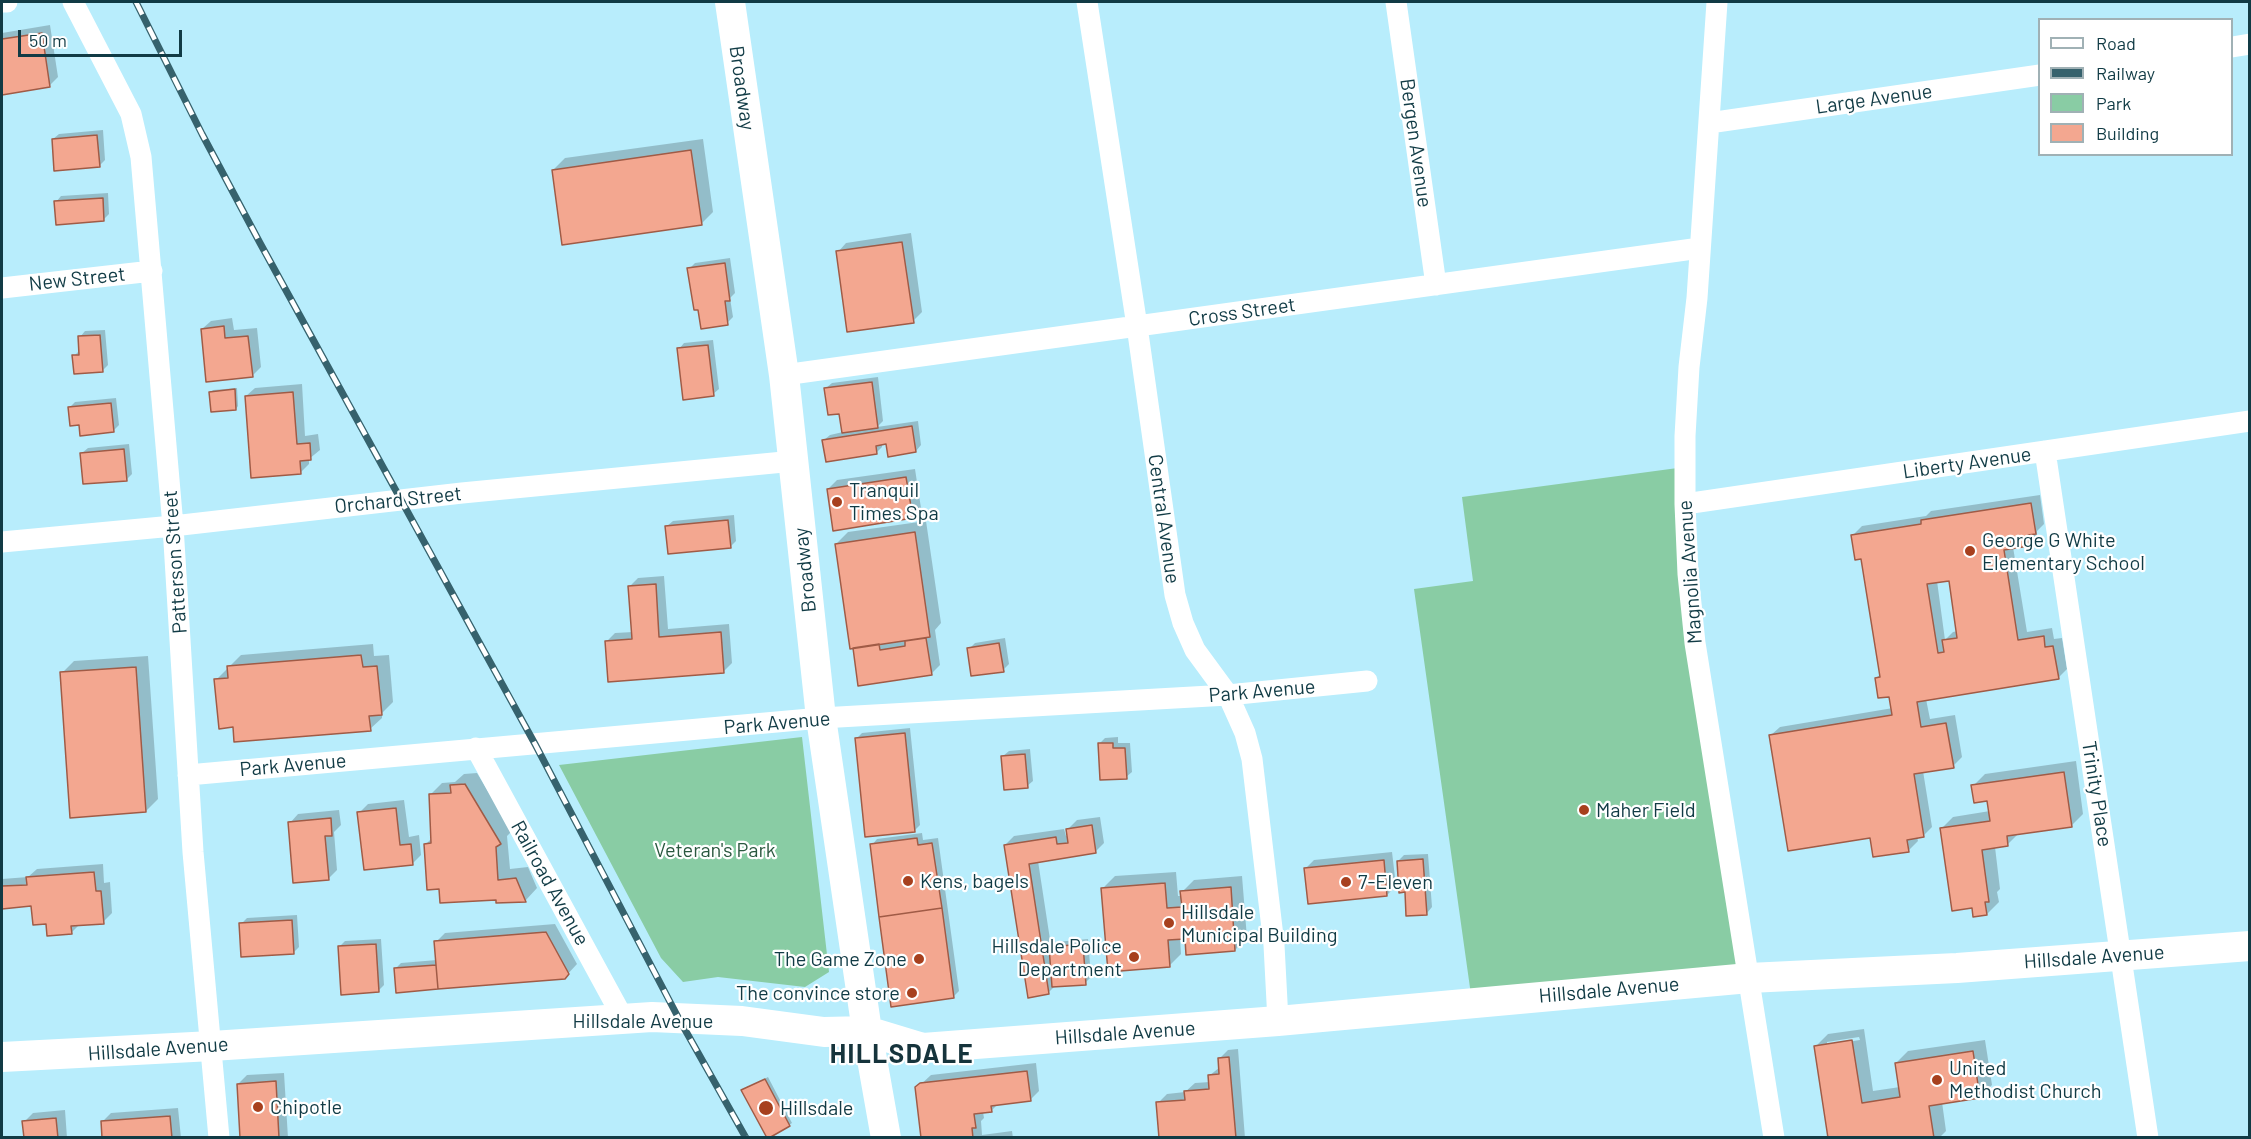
<!DOCTYPE html>
<html>
<head>
<meta charset="utf-8">
<style>
  body { margin:0 }
  #map { position:relative; width:2251px; height:1139px; overflow:hidden; background:#b8edfc; font-family:Barlow,sans-serif }
  canvas { display:block }
  .frame { position:absolute; inset:0; border:3px solid #113b45; pointer-events:none }
  .legend { position:absolute; left:2038px; top:18px; width:195px; height:138px; box-sizing:border-box; background:#fff; border:2px solid #a0b1b5; margin:0; padding:8px 10px; list-style:none; font-size:18px; color:#113b45 }
  .legend li { display:flex; align-items:center; gap:12px; height:30px }
  .legend b { width:30px; border:2px solid #a0b1b5 }
  .scale { position:absolute; left:18px; top:30px; width:164px; height:27px; box-sizing:border-box; border:3px solid #113b45; border-top:0; padding-left:8px; font-size:18px; line-height:21px; white-space:nowrap; color:#113b45; -webkit-text-stroke:4px #fff; paint-order:stroke }
</style>
</head>
<body>
<div id="map">
<canvas width="2251" height="1139"></canvas>
<div class="frame"></div>
<ul class="legend">
<li><b style="height:8px;background:#fff"></b>Road</li>
<li><b style="height:8px;background:#36626d"></b>Railway</li>
<li><b style="height:16px;background:#89cca4"></b>Park</li>
<li><b style="height:16px;background:#f3a790"></b>Building</li>
</ul>
<div class="scale">50 m</div>
</div>
<script>
const context = document.querySelector('canvas').getContext('2d');
context.lineJoin = 'round';
function paint(path, color) {
  context.fillStyle = color;
  context.fill(path, 'evenodd');
}
function poly(rows) {
  const path = new Path2D();
  for (const r of rows) {
    path.moveTo(r[0], r[1]);
    for (let i = 2; i < r.length; i += 2) path.lineTo(r[i], r[i + 1]);
  }
  return path;
}
function stroke(path, color, width, dash) {
  context.strokeStyle = color;
  context.lineWidth = width;
  context.lineCap = dash ? 'butt' : 'round';
  context.setLineDash(dash || []);
  context.stroke(path);
}
function label(font, color, halo, rows, align = 'center') {
  context.font = font + ' Barlow,sans-serif';
  context.lineWidth = 4.5;
  context.setLineDash([]);
  context.textBaseline = 'middle';
  context.strokeStyle = halo;
  context.fillStyle = color;
  for (const [text, x, y, turn = 0] of rows) {
    context.save();
    context.translate(x, y);
    context.rotate((+turn || 0) * Math.PI / 180);
    context.textAlign = isNaN(turn) ? turn : align;
    if (halo) context.strokeText(text, 0, 0);
    context.fillText(text, 0, 0);
    context.restore();
  }
}
paint(poly([
  [1685,467,1685,504,1749,978,1472,1002,1414,589,1473,581,1462,497],
  [802,737,829,972,805,987,718,977,683,982,661,958,559,765]
]), '#89cca4');
paint(poly([
  [50,25,58,77,49,86,2,93,2,33],
  [103,130,105,160,99,166,53,139,59,134],
  [703,139,713,212,701,224,553,170,565,158],
  [108,193,109,214,104,219,56,202,61,196],
  [911,233,922,312,913,321,838,252,846,243],
  [730,258,735,293,730,298,733,317,727,323,689,269,695,263],
  [232,318,234,330,257,328,261,367,252,376,202,329,211,321],
  [105,330,108,365,102,371,74,356,80,350,80,337,85,331],
  [713,340,719,389,713,394,679,349,684,343],
  [878,377,883,421,877,427,918,421,921,445,916,451,887,443,882,444,882,447,876,453,824,440,830,435,843,432,841,412,826,388,832,383],
  [302,384,305,436,318,434,320,450,309,459,309,464,300,473,246,396,255,388],
  [237,388,238,406,236,409,211,392,213,390],
  [116,398,119,425,113,431,80,424,70,407,75,402],
  [129,444,132,474,126,480,82,453,88,448],
  [915,469,921,508,912,517,828,489,837,480],
  [2040,495,2044,524,2037,531,2037,536,2029,544,2013,547,2027,632,2052,628,2054,639,2062,638,2067,669,2058,678,1926,699,1930,719,1955,715,1962,757,1953,766,1923,771,1932,827,1923,836,1917,837,1918,841,1909,850,1871,836,1771,735,1780,727,1893,708,1891,695,1876,678,1881,674,1863,557,1853,535,1862,526,1926,516,1931,511],
  [1950,579,1958,631,1953,632,1945,640,1937,581],
  [734,515,736,541,730,547,667,526,673,521],
  [926,521,941,623,935,630,940,665,931,674,860,684,836,544,848,532],
  [664,576,668,629,729,624,732,663,723,672,606,642,615,633,633,632,629,587,638,578],
  [1005,638,1009,664,1003,670,969,649,975,643],
  [373,644,374,656,389,655,393,702,382,713,382,718,370,729,234,726,216,680,241,655],
  [148,656,158,799,146,811,62,673,74,661],
  [910,728,920,825,914,831,857,738,862,733],
  [1118,737,1118,743,1130,743,1132,772,1126,777,1099,744,1105,738],
  [1030,749,1033,781,1027,786,1003,756,1009,751],
  [2076,761,2083,814,2071,826,2019,833,2007,845,1995,847,2000,889,1997,892,1999,902,1987,914,1973,906,1941,829,1953,817,1990,811,1988,799,1973,786,1985,774],
  [477,773,512,831,507,836,510,869,528,867,537,888,526,900,498,902,497,898,441,887,426,844,433,837,430,795,442,783,455,782,464,774],
  [404,800,409,837,419,835,421,855,412,864,359,813,368,804],
  [339,810,341,825,334,832,337,870,328,879,290,823,298,814],
  [1100,817,1104,843,1095,852,1038,861,1051,946,1056,942,1088,939,1091,977,1085,983,1056,985,1048,993,1005,845,1014,836,1064,829,1066,836,1069,836,1068,829,1077,820],
  [922,833,923,840,938,838,959,991,953,997,872,845,877,839],
  [1392,852,1396,886,1387,895,1305,869,1314,860],
  [1428,854,1432,907,1427,913,1406,891,1398,861,1404,855],
  [103,864,104,883,110,882,112,913,103,922,80,924,71,933,48,922,33,905,2,907,2,879,28,877,37,869],
  [1176,872,1178,896,1182,896,1182,892,1194,880,1242,876,1247,938,1235,950,1186,937,1180,938,1181,954,1169,966,1103,888,1115,876],
  [297,915,299,947,293,953,241,924,247,918],
  [555,924,577,964,565,977,395,969,401,963,437,960,436,942,445,933],
  [381,939,384,985,378,991,339,947,345,941],
  [1864,1029,1873,1091,1900,1087,1896,1063,1908,1051,1985,1040,1992,1085,1980,1097,1942,1102,1946,1131,1939,1138,1830,1138,1816,1046,1828,1034],
  [1859,1037,1860,1040,1827,1045,1827,1042],
  [1238,1049,1245,1138,1159,1138,1160,1136,1158,1103,1167,1094,1185,1092,1195,1083,1210,1082,1209,1076,1220,1067,1219,1059,1228,1050],
  [1036,1063,1039,1091,1030,1100,998,1104,991,1111,983,1112,984,1118,981,1121,982,1135,1012,1131,1013,1138,923,1138,917,1088,931,1075],
  [284,1073,288,1138,241,1138,238,1084,247,1075],
  [768,1077,792,1123,789,1125,743,1090],
  [178,1108,181,1138,104,1138,102,1122,111,1113],
  [65,1110,67,1138,25,1138,24,1122,33,1113]
]), '#0003');
const building = poly([
  [42,33,50,87,2,95,2,39,42,33],
  [97,135,100,167,54,171,52,139,97,135],
  [691,150,702,225,562,245,552,170,691,150],
  [103,198,104,221,56,225,54,201,103,198],
  [902,242,914,323,847,332,836,251,902,242],
  [725,263,730,301,725,301,728,325,701,329,698,310,694,310,687,268,725,263],
  [224,326,225,338,248,336,253,377,206,382,201,329,224,326],
  [100,335,103,372,74,374,72,355,79,355,78,336,100,335],
  [708,345,714,396,683,400,677,348,708,345],
  [872,382,878,428,842,433,839,414,828,415,824,388,872,382],
  [235,389,236,410,211,412,209,392,235,389],
  [293,392,297,444,310,443,311,460,300,461,301,474,251,478,245,396,293,392],
  [111,403,114,432,80,436,79,425,70,426,68,407,111,403],
  [912,426,916,452,888,457,886,444,876,446,877,454,826,462,822,440,912,426],
  [124,449,127,481,83,484,80,453,124,449],
  [906,477,913,518,833,531,827,489,906,477],
  [2031,503,2036,534,2028,535,2029,546,2004,550,2018,640,2044,636,2045,647,2053,646,2059,679,1917,702,1921,727,1946,723,1954,768,1914,774,1924,837,1907,840,1909,852,1873,857,1870,838,1788,851,1769,735,1892,715,1889,697,1878,698,1875,678,1880,677,1861,559,1855,560,1851,535,1921,524,1921,520,2031,503],
  [1949,581,1957,638,1942,640,1944,652,1938,653,1927,584,1949,581],
  [728,520,731,548,668,554,665,526,728,520],
  [915,532,930,637,850,649,835,544,915,532],
  [656,584,659,637,721,632,724,673,608,682,605,641,632,639,628,586,656,584],
  [926,638,932,675,858,686,853,648,879,644,880,650,905,646,905,641,926,638],
  [999,643,1004,672,971,676,967,648,999,643],
  [361,655,363,667,377,666,382,715,369,716,371,731,234,742,233,727,219,729,214,679,228,678,227,666,361,655],
  [136,667,146,812,70,818,60,672,136,667],
  [905,733,915,832,865,837,855,738,905,733],
  [1098,743,1113,743,1113,748,1125,748,1127,779,1100,780,1098,743],
  [1025,754,1028,788,1004,790,1001,756,1025,754],
  [2064,772,2072,827,2007,836,2008,846,1982,850,1989,902,1985,902,1987,915,1973,917,1972,908,1952,911,1940,828,1990,821,1987,801,1974,803,1971,785,2064,772],
  [465,784,501,844,496,847,498,880,516,878,526,902,496,903,496,900,440,903,439,889,427,890,424,844,431,843,429,794,451,793,450,785,465,784],
  [396,808,400,845,411,844,413,865,364,870,357,812,396,808],
  [331,818,332,836,325,836,329,880,293,883,288,822,331,818],
  [1092,825,1096,853,1029,864,1049,994,1028,998,1004,845,1056,837,1057,844,1068,843,1066,829,1092,825],
  [917,838,918,845,932,843,942,908,879,917,870,844,917,838],
  [1423,859,1427,915,1406,916,1405,892,1399,893,1397,861,1423,859],
  [1384,860,1387,896,1308,904,1304,868,1384,860],
  [94,872,96,891,101,891,104,924,71,926,72,934,47,936,46,924,33,925,31,906,2,909,2,886,27,885,26,877,94,872],
  [1165,883,1167,908,1182,907,1180,891,1231,887,1235,951,1186,955,1185,939,1168,940,1170,967,1108,972,1101,888,1165,883],
  [942,908,954,998,891,1007,879,917,942,908],
  [292,920,294,954,241,957,239,923,292,920],
  [546,932,569,974,565,979,438,989,434,941,546,932],
  [376,944,379,992,341,995,338,946,376,944],
  [1083,944,1086,985,1052,987,1049,947,1083,944],
  [436,965,438,989,396,993,394,968,436,965],
  [1852,1040,1862,1103,1900,1097,1895,1063,1973,1051,1980,1098,1929,1106,1934,1138,1828,1138,1814,1046,1852,1040],
  [1229,1057,1236,1138,1159,1138,1156,1102,1185,1100,1184,1091,1209,1089,1208,1075,1219,1074,1218,1058,1229,1057],
  [1027,1071,1031,1101,991,1106,992,1112,974,1114,976,1128,972,1128,973,1138,921,1138,915,1087,920,1083,1027,1071],
  [765,1079,790,1126,769,1138,767,1138,741,1090,765,1079],
  [276,1081,279,1138,240,1138,237,1084,276,1081],
  [170,1116,172,1138,102,1138,101,1121,170,1116],
  [56,1118,58,1138,24,1138,22,1121,56,1118]
]);
paint(building, '#f3a790');
stroke(building, '#a05b46', 1.5);
stroke(poly([
  [2,2,7,2],
  [73,2,131,114,141,157,173,526,193,852,219,1138],
  [1087,2,1137,326,1175,595,1183,623,1195,650,1228,695,1245,733,1252,759,1274,945,1278,1021],
  [1396,2,1436,285],
  [1717,2,1697,298,1689,367,1685,436,1685,504,1688,574,1695,643,1774,1138],
  [2232,47,2250,44],
  [1709,123,2040,75],
  [2,288,152,271],
  [784,375,1700,248],
  [2045,451,2148,1138],
  [1685,504,2250,421],
  [2,542,173,526,462,493,794,461],
  [476,748,623,1018],
  [188,775,821,718,1228,695,1367,681]
]), '#fff', 21);
stroke(poly([
  [730,2,784,375,821,718,867,1031,886,1138],
  [2,1057,212,1046,652,1017,742,1021,824,1032,867,1031,923,1048,1278,1021,1749,978,1957,968,2250,946]
]), '#fff', 30);
const rail = poly([
  [136,2,202,134,260,243,535,744,679,1019,746,1138]
]);
stroke(rail, '#36626d', 7);
stroke(rail, '#fff', 4.5, [14]);
for (const [x, y, r, color] of [
  [837,502,6,"#a7401e"],
  [1970,551,6,"#a7401e"],
  [1584,810,6,"#a7401e"],
  [908,881,6,"#a7401e"],
  [1346,882,6,"#a7401e"],
  [1169,923,6,"#a7401e"],
  [1134,957,6,"#a7401e"],
  [919,959,6,"#a7401e"],
  [912,993,6,"#a7401e"],
  [1937,1080,6,"#a7401e"],
  [258,1107,6,"#a7401e"],
  [766,1108,8,"#a7401e"]
]) {
  const dot = new Path2D();
  dot.arc(x, y, r, 0, 2 * Math.PI);
  context.fillStyle = color;
  context.fill(dot);
  stroke(dot, '#fff', 2);
}
label('20px', '#113b45', '#fff', [
  ["Broadway",742,88,82],
  ["Large Avenue",1874,99,-8],
  ["Bergen Avenue",1416,143,82],
  ["New Street",77,279,-6],
  ["Cross Street",1242,312,-8],
  ["Liberty Avenue",1967,463,-8],
  ["Orchard Street",398,500,-6],
  ["Central Avenue",1164,519,82],
  ["Patterson Street",175,562,-94],
  ["Broadway",805,570,-96],
  ["Magnolia Avenue",1690,572,-94],
  ["Park Avenue",1262,691,-5],
  ["Park Avenue",777,723,-5],
  ["Park Avenue",293,765,-5],
  ["Trinity Place",2097,794,81],
  ["Railroad Avenue",550,883,61],
  ["Hillsdale Avenue",2094,957,-4],
  ["Hillsdale Avenue",1609,990,-5],
  ["Hillsdale Avenue",643,1021],
  ["Hillsdale Avenue",1125,1033,-4],
  ["Hillsdale Avenue",158,1049,-4]
]);
label('20px', '#113b45', '#fff', [
  ["Tranquil",849,490],
  ["Times Spa",849,513],
  ["George G White",1982,540],
  ["Elementary School",1982,563],
  ["Maher Field",1596,810],
  ["Kens, bagels",920,881],
  ["7-Eleven",1358,882],
  ["Hillsdale",1181,912],
  ["Municipal Building",1181,935],
  ["Hillsdale Police",1122,946,"right"],
  ["Department",1122,969,"right"],
  ["The Game Zone",907,959,"right"],
  ["The convince store",900,993,"right"],
  ["United",1949,1068],
  ["Methodist Church",1949,1091],
  ["Chipotle",270,1107],
  ["Hillsdale",780,1108]
], 'left');
label('20px', '#2a583f', '#fff', [
  ["Veteran's Park",715,850]
]);
context.letterSpacing = '1.5px';
label('bold 26px', '#16343c', '#fff', [
  ["HILLSDALE",902,1054]
]);
context.letterSpacing = '0px';
</script>
</body>
</html>
